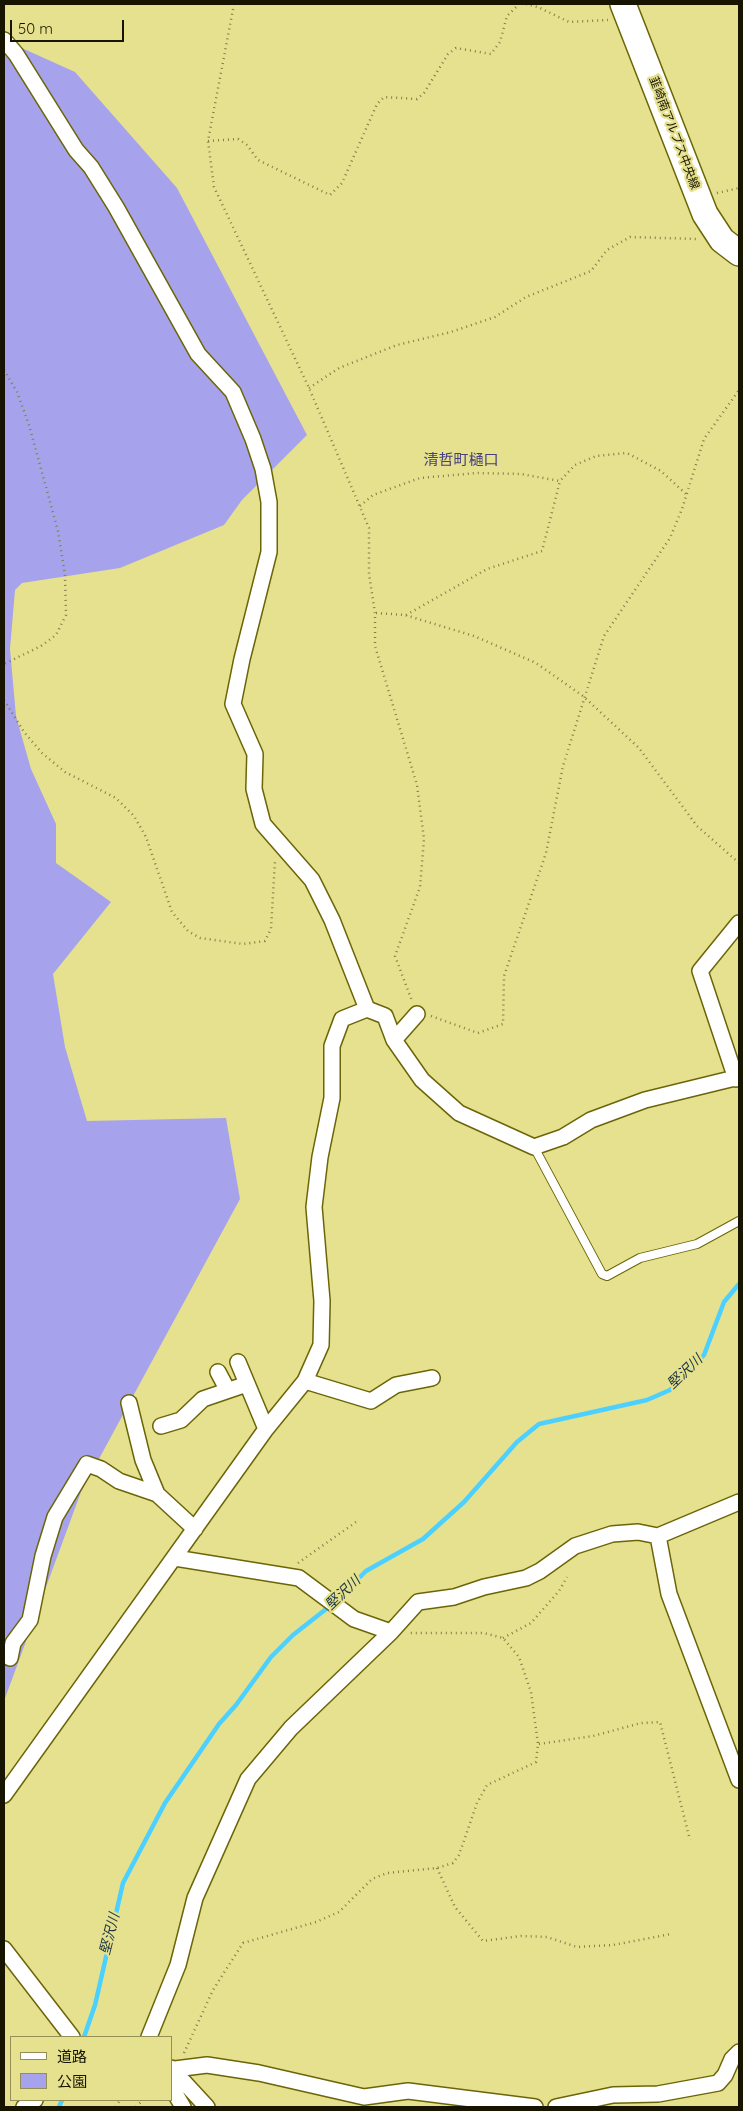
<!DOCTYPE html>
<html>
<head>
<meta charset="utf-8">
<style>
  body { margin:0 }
  #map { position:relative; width:743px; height:2111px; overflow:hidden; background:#e6e18f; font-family:Quicksand,"Noto Sans JP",sans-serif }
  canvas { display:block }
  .frame { position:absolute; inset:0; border:5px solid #171500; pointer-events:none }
  .legend { position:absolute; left:10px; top:2036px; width:162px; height:65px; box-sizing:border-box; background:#e6e18f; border:1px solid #938f56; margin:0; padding:6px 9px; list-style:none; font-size:15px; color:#171500 }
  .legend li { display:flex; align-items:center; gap:10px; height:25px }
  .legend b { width:25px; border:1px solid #938f56 }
  .scale { position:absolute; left:10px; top:20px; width:114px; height:22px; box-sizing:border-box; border:2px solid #171500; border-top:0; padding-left:6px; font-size:15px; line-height:18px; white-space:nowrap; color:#171500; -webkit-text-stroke:4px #e6e18f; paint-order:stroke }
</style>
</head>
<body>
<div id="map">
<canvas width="743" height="2111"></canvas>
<div class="frame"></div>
<ul class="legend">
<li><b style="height:6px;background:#fff"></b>道路</li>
<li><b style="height:14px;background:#a6a3ec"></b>公園</li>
</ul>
<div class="scale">50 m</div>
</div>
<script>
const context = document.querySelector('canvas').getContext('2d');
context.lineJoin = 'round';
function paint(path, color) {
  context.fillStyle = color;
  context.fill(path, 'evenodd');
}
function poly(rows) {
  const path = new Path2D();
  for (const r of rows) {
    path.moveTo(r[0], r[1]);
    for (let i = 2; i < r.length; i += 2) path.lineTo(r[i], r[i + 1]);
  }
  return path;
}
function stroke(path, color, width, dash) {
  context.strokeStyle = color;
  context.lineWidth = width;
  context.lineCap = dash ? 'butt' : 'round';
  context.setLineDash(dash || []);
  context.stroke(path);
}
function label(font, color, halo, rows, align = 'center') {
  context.font = font + ' Quicksand,"Noto Sans JP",sans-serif';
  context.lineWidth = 4.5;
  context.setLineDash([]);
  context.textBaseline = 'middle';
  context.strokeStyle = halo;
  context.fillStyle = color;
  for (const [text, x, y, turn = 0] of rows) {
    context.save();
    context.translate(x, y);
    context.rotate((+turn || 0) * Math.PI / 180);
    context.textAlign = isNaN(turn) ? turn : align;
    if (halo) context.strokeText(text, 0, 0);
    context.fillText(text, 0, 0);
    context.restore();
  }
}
paint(poly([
  [4,40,75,72,177,188,307,435,242,500,224,525,120,568,22,583,15,590,10,649,16,716,31,769,56,824,56,863,111,902,53,974,65,1047,87,1121,226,1118,240,1199,81,1492,4,1701]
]), '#a6a3ec');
stroke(poly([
  [336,1601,366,1571,423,1539,464,1502,517,1442,539,1424,647,1400,670,1390,704,1355,724,1302,739,1284],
  [84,2037,95,2005,123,1883,165,1803,219,1724,236,1705,271,1657,293,1635,330,1606],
  [59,2107,62,2100]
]), '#4cd0ff', 4.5);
const service = poly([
  [534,1147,602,1274,607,1276,640,1258,697,1244,739,1221]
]);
const minor = poly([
  [4,40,16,54,76,150,91,167,116,207,198,354,233,392,253,439,263,469,269,502,269,552,242,659,233,704,255,754,254,789,263,824,312,880,332,920,367,1009,385,1016,394,1040,422,1080,459,1113,534,1147,563,1137,591,1120,645,1100,739,1077],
  [394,1040,417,1014],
  [736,1079,700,971,739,923],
  [238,1362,266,1429],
  [218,1372,227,1389],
  [305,1381,371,1401,396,1385,432,1378],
  [129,1403,143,1460,157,1494],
  [161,1426,181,1420,203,1399,247,1384],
  [658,1536,669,1594,739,1780],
  [175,1558,299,1578,354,1619,391,1632],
  [10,1658,13,1643,30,1620,43,1556,55,1517,87,1464,101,1469,119,1481,157,1494,195,1529],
  [4,1795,266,1429,305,1381,321,1345,322,1301,314,1207,320,1157,332,1098,332,1046,342,1019,367,1009],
  [4,1949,72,2037],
  [149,2037,178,1965,195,1898,248,1779,291,1728,391,1632,418,1602,454,1597,484,1587,526,1578,540,1571,575,1546,612,1534,638,1532,658,1536,739,1502],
  [171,2068,207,2107],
  [175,2069,207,2065,259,2073,364,2097,408,2091,535,2107],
  [175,2069,176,2095,183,2107],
  [24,2107,35,2100],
  [556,2107,613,2095,658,2094,718,2083,725,2075,732,2059,739,2052]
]);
const primary = poly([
  [623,4,705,214,722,240,739,253]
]);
stroke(service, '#6b6507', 10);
stroke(minor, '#6b6507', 18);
stroke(primary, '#6b6507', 28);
stroke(poly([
  [234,4,208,141,214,187,309,388,369,528,369,574,375,613,375,646,417,785,424,839,420,887,395,956,412,1001],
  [526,4,538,7,569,22,608,20],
  [208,141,238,139,247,145,258,160,330,195,342,183,377,104,384,97,417,99,424,93,448,54,456,48,491,54,500,42,507,16,519,4],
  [717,193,739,188],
  [4,370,17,392,29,425,58,531,65,575,66,615,56,635,41,646,4,664],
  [309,388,339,368,397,345,451,332,495,317,526,297,591,271,607,250,630,237,698,239],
  [360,506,373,495,420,478,477,473,521,474,560,481,575,465,596,456,627,453,661,471,686,494],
  [376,613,405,615,474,636,536,663,583,696,639,748,697,826,739,863],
  [406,615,487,569,542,551,560,481],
  [4,700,24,732,42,753,65,772,116,798,134,816,146,837,172,912,188,931,200,938,243,944,265,941,271,929,275,860],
  [431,1016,478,1033,503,1024,504,976,546,853,563,766,604,636,670,538,682,509,704,439,739,390],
  [298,1563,356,1522],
  [503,1638,531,1623,559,1591,567,1577],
  [539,1744,593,1736,641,1723,660,1722,690,1840],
  [437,1868,455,1907,483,1941,521,1936,547,1937,577,1947,613,1945,671,1934],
  [184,2053,213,1990,243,1943,316,1922,339,1912,372,1879,387,1873,437,1868,453,1863,459,1855,477,1803,487,1785,536,1762,538,1744,531,1692,519,1657,503,1638,484,1633,410,1633],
  [116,2107,120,2100],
  [136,2107,143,2100]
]), '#827e4a', 2.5, [1, 4]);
stroke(service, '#fff', 8);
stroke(minor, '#fff', 15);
stroke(primary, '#fff', 25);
label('12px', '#171500', '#e6e18f', [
  ["韮崎南アルプス中央線",674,133,69]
]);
label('italic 14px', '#1b3641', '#e6e18f', [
  ["堅沢川",685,1372,-44],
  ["堅沢川",343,1593,-44],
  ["堅沢川",110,1934,-76]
]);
label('15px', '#46407d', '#e6e18f', [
  ["清哲町樋口",461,460]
]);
</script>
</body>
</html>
